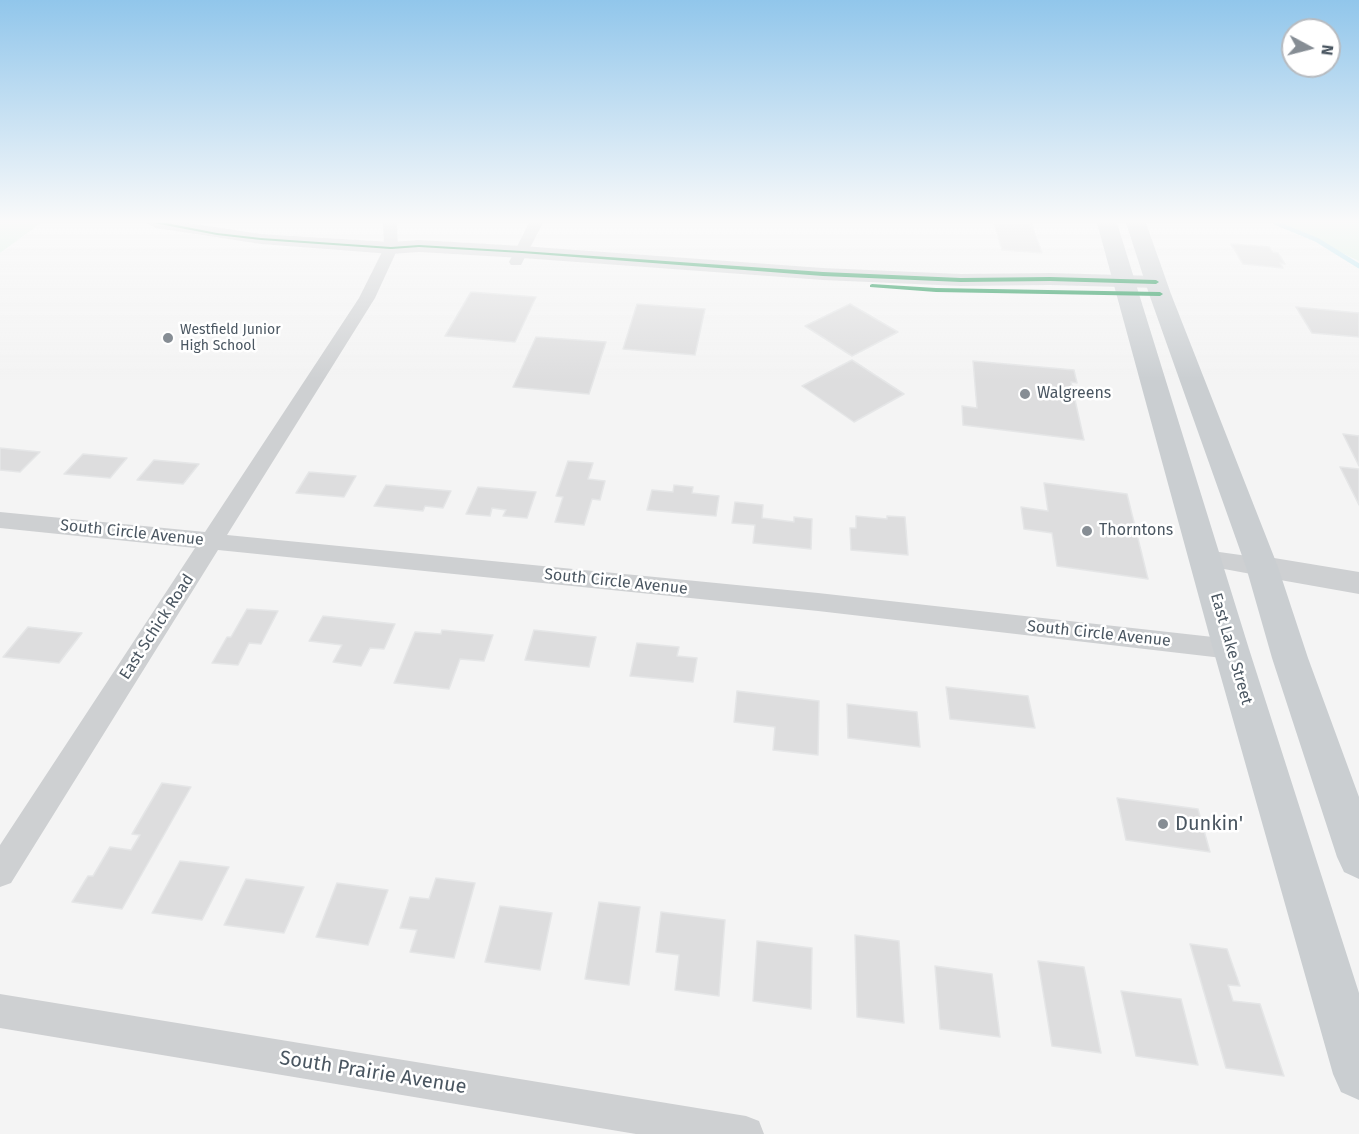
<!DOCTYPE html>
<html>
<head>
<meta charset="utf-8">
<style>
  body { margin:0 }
  #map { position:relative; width:1359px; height:1134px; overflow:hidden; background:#f4f4f4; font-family:"Fira Sans",sans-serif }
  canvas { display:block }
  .north { position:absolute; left:1281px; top:18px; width:60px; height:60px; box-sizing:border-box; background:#fff; border:2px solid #b7bbc0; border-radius:50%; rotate:97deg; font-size:16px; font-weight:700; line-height:24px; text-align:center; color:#4a5661 }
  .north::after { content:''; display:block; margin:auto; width:21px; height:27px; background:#868d94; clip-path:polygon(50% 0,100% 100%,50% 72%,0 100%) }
</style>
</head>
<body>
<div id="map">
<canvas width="1359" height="1134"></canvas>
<div class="north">N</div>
</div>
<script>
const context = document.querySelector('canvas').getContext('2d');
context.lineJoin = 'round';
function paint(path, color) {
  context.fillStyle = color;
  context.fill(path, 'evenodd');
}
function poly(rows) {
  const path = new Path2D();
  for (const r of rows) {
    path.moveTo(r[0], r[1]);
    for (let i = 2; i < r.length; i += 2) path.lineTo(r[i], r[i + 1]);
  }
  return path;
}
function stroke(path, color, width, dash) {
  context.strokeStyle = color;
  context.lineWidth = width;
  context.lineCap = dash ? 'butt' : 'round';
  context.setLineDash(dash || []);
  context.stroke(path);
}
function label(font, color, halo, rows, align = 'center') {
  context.font = font + ' "Fira Sans",sans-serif';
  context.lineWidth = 5;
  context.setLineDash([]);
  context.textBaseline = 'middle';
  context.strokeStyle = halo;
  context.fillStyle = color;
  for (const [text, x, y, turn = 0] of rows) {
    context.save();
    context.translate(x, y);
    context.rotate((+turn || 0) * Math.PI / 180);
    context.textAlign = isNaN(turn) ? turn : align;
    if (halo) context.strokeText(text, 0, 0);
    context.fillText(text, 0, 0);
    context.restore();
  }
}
paint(poly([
  [0,223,41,223,0,253],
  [1272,223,1359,223,1359,261,1289,228]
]), '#d9f2e3');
stroke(poly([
  [1276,223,1317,240,1359,266]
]), '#aee2f0', 4.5);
const building = poly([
  [994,223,1031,223,1042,253,1002,250,994,223],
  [1231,244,1269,247,1273,252,1278,253,1285,264,1280,263,1283,268,1243,264,1231,244],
  [471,292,536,297,515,342,445,336,471,292],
  [637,304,705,309,695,355,623,349,637,304],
  [850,304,898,332,852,356,805,326,850,304],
  [1296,307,1359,313,1359,337,1312,333,1296,307],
  [536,337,606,342,589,394,513,387,536,337],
  [852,360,904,394,854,422,802,386,852,360],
  [973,361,1074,370,1077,383,1071,382,1084,440,963,425,962,406,977,408,973,361],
  [1343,434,1359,436,1359,466,1343,434],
  [0,448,40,452,20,472,0,470,0,448],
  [83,454,127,458,110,478,64,474,83,454],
  [154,460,199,464,183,484,137,480,154,460],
  [568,461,593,463,588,479,605,481,600,500,592,499,584,525,555,522,563,497,556,496,568,461],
  [1340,467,1359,469,1359,505,1340,467],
  [309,472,356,476,344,497,296,493,309,472],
  [1044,483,1127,494,1148,579,1057,566,1052,533,1024,529,1021,507,1048,511,1044,483],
  [386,485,451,491,443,508,425,506,423,511,374,506,386,485],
  [674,485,693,487,692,493,719,496,716,516,647,510,652,490,673,492,674,485],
  [478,487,536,492,527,518,503,516,506,510,492,508,490,516,466,514,478,487],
  [735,502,763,505,762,518,794,522,794,517,812,519,811,549,753,543,755,525,732,523,735,502],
  [856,516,887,519,887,516,905,517,908,555,851,550,850,528,856,528,856,516],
  [247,609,278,611,261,644,249,643,238,665,212,663,227,637,231,637,247,609],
  [323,616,395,624,384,649,370,648,361,666,333,662,342,645,309,641,323,616],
  [28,627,82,633,59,663,3,657,28,627],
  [442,630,493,635,484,661,460,659,449,689,394,683,415,632,441,634,442,630],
  [534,630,596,637,589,667,525,660,534,630],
  [637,643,679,647,677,656,697,658,693,682,630,676,637,643],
  [946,687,1028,696,1035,728,950,719,946,687],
  [737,691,819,701,818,755,773,750,775,727,734,722,737,691],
  [847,704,917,712,920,747,848,738,847,704],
  [162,783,191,787,122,909,72,902,88,876,93,876,110,847,131,850,140,835,132,834,162,783],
  [1117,798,1198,809,1210,852,1126,840,1117,798],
  [180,861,229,867,202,920,152,913,180,861],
  [436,878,475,883,454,958,410,952,417,930,400,928,410,897,429,899,436,878],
  [246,879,304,887,284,933,224,925,246,879],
  [337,883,388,890,368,945,316,937,337,883],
  [599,902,640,907,629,985,585,979,599,902],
  [500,906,552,913,540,970,485,962,500,906],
  [661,912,725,920,719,996,675,990,679,955,656,952,661,912],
  [855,935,899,941,904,1023,857,1017,855,935],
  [757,941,812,948,811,1009,753,1001,757,941],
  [1190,944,1227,949,1240,986,1228,985,1233,1001,1260,1004,1284,1076,1226,1068,1190,944],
  [1038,961,1084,967,1101,1053,1052,1046,1038,961],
  [935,966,992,974,1000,1037,940,1029,935,966],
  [1121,991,1181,999,1198,1065,1136,1056,1121,991]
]);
paint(building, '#ddddde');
stroke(building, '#e5e6e7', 1.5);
paint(poly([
  [383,223,397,223,398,248,375,298,227,535,818,593,1231,639,1240,642,1243,649,1240,656,1231,659,818,611,218,550,11,883,0,887,0,845,195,548,0,528,0,512,205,532,359,298,384,248,383,223],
  [529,223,543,223,521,265,511,265,509,262,529,223],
  [1205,550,1262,558,1270,561,1273,567,1270,573,1262,576,1197,564,1194,558,1197,552,1205,550],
  [0,994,746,1116,759,1121,764,1134,636,1134,0,1028,0,994]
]), '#ced0d2');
paint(poly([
  [147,223,188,223,261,234,391,242,419,240,522,246,823,268,961,274,1050,273,1156,276,1163,278,1166,282,1163,286,1156,288,1050,285,961,286,823,280,522,258,419,252,391,254,261,244,156,228,147,223],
  [1262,556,1359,572,1359,594,1252,575,1248,567,1252,559,1262,556]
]), '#ced0d2');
paint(poly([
  [1097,223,1117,223,1249,649,1359,993,1359,1100,1341,1092,1333,1074,1213,649,1097,223],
  [1126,223,1146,223,1171,294,1278,567,1308,658,1359,797,1359,879,1344,872,1337,857,1272,658,1246,567,1149,294,1126,223]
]), '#caced1');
paint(poly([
  [154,223,166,223,217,233,261,238,391,247,419,245,522,251,823,272,961,278,1050,277,1156,280,1159,282,1156,284,1050,281,961,282,823,276,522,253,419,247,391,249,261,240,217,235,154,223],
  [872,284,936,288,1160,292,1163,294,1160,296,936,292,870,287,870,285,872,284]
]), '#00873e');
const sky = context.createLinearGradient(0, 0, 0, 382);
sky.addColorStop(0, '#91c6eb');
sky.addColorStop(0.58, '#fafafa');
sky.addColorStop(1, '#fafafa00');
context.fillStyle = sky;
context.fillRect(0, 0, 1359, 382);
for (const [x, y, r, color] of [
  [168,338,6,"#868d94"],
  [1025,394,6,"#868d94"],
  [1087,531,6,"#868d94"],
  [1163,824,6,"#868d94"]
]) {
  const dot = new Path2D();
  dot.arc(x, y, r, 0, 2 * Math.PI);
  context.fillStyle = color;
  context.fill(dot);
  stroke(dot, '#fff', 2);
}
label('14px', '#4a5661', '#fff', [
  ["Westfield Junior",180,330],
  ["High School",180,346]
], 'left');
label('16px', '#4a5661', '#fff', [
  ["Walgreens",1037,394],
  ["Thorntons",1099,531]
], 'left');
label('16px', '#4a5661', '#fff', [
  ["South Circle Avenue",132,533,6],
  ["South Circle Avenue",616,582,6],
  ["East Schick Road",157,627,-57],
  ["South Circle Avenue",1099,634,6],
  ["East Lake Street",1231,649,74]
]);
label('20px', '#4a5661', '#fff', [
  ["Dunkin'",1175,824]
], 'left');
label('20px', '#4a5661', '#fff', [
  ["South Prairie Avenue",373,1073,9]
]);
</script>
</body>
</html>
